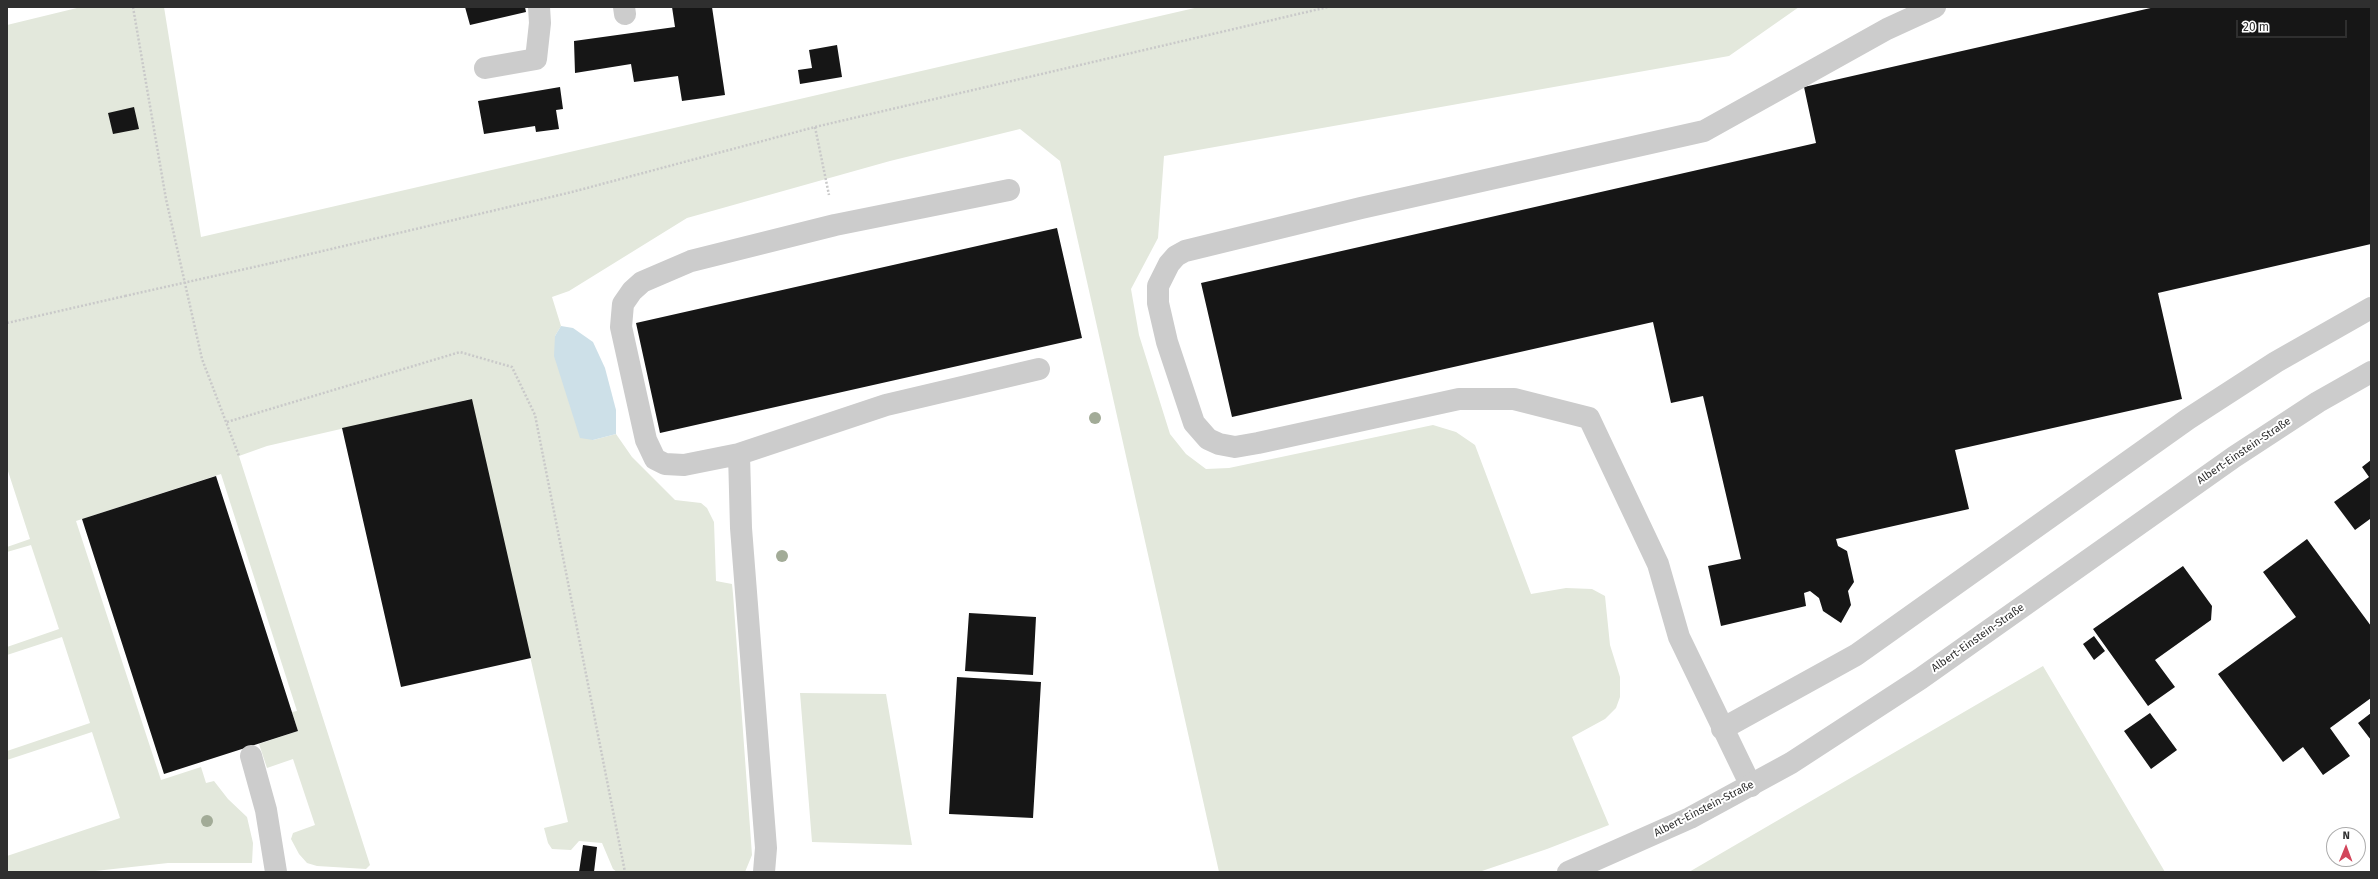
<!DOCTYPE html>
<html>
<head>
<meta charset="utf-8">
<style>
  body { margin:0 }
  #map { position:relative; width:2378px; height:879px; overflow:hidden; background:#fff; font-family:"Fira Sans",sans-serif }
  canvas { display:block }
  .frame { position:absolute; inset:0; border:8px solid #2f2f2f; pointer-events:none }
  .north { position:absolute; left:2326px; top:827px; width:40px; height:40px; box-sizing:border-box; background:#fff; border:1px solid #acacac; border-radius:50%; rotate:1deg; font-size:11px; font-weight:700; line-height:16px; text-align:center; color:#2f2f2f }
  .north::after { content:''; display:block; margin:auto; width:14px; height:18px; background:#d2465b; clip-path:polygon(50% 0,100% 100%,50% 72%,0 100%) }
  .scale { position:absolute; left:2236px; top:20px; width:111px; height:18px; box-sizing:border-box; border:2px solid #2f2f2f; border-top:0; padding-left:5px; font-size:12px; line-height:14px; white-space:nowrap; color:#2f2f2f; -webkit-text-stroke:3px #fff; paint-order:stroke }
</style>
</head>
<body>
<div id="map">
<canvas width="2378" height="879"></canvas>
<div class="frame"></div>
<div class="north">N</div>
<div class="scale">20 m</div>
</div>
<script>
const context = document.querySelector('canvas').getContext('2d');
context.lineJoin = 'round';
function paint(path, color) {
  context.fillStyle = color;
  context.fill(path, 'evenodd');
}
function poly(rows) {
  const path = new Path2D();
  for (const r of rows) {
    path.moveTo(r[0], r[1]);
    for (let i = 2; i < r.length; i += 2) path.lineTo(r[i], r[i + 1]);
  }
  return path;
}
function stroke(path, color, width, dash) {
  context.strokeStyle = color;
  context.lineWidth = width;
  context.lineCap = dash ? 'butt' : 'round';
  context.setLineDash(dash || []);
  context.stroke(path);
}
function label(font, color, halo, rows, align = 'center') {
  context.font = font + ' "Fira Sans",sans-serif';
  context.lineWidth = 4;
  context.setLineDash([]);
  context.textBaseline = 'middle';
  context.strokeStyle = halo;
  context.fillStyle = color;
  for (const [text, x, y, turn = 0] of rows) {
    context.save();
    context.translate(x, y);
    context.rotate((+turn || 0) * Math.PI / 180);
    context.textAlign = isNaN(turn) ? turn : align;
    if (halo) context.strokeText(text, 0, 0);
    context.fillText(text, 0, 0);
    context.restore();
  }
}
paint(poly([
  [81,7,164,7,201,237,1199,7,1799,7,1729,56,1164,156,1158,238,1131,289,1139,335,1170,434,1186,454,1206,469,1229,468,1433,425,1456,432,1475,445,1531,594,1566,588,1592,589,1605,596,1610,645,1620,677,1620,697,1616,708,1605,719,1572,737,1609,825,1547,849,1479,872,1219,872,1060,161,1020,129,890,161,687,218,569,291,552,297,561,326,555,336,593,440,616,434,632,457,675,500,701,503,707,508,714,522,716,581,732,584,733,594,752,855,745,872,617,872,613,869,602,843,579,841,571,850,552,849,548,843,544,828,568,822,471,399,267,446,239,456,370,865,366,869,317,866,307,863,299,854,291,839,293,833,315,825,293,759,267,768,259,744,298,731,292,712,297,711,221,474,76,521,161,780,201,767,206,783,214,781,228,799,247,817,253,843,252,863,168,863,86,872,7,872,7,856,120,818,92,732,7,760,7,751,90,723,62,637,7,655,7,647,59,629,31,545,7,552,7,547,30,539,7,468,7,25],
  [2043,666,2165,872,1689,872],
  [800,693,886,694,912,845,812,842]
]), '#e3e8dc');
paint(poly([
  [561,326,573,328,593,342,605,368,616,410,616,434,593,440,580,438,554,356,555,336]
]), '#cde0e8');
paint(poly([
  [465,7,525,7,526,12,470,25],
  [672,7,712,7,725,95,682,101,678,76,634,82,631,64,575,73,574,41,675,27],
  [2155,7,2371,7,2371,244,2158,293,2182,399,1955,450,1969,509,1836,539,1838,546,1847,551,1854,582,1848,591,1851,605,1841,623,1823,611,1819,598,1810,591,1804,593,1806,606,1721,626,1708,566,1741,559,1703,396,1671,403,1653,322,1232,417,1201,283,1816,143,1804,87],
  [837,45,842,77,800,84,798,70,812,68,809,50],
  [560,87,563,109,556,110,559,129,536,132,535,126,484,134,478,101],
  [134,107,139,129,113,134,108,113],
  [1057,228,1082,338,660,433,636,323],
  [472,399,531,658,401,687,342,428],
  [2371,460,2371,521,2370,519,2355,530,2334,502,2369,477,2362,467],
  [216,476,298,731,164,774,82,519],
  [2307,539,2371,626,2371,698,2330,728,2350,756,2323,775,2303,747,2283,762,2218,674,2296,617,2263,572],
  [2183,566,2212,606,2211,620,2155,660,2175,687,2148,706,2093,629],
  [969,613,1036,617,1033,675,965,671],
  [2094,636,2105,651,2094,660,2083,644],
  [957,677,1041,682,1033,818,949,814],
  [2150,713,2177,750,2151,769,2124,731],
  [2371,713,2371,740,2358,723],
  [583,845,597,847,594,872,579,872]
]), '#161616');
stroke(poly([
  [133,7,166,199,202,359,239,456],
  [815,127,829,195],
  [272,263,572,192,815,127,1328,7],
  [7,323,125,296],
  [227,422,460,352,512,367,535,415,625,872]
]), '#c9c9c9', 2.5, [2, 2]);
stroke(poly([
  [624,7,625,14],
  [485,68,536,59,540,23,539,7],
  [739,454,684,465,665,464,655,459,646,440,621,327,623,304,632,291,642,282,691,261,835,225,1009,190],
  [1722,729,1856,655,2188,419,2276,362,2371,308],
  [251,756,266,810,276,872],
  [1751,786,1679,637,1658,564,1589,418,1514,399,1459,399,1258,443,1235,447,1219,444,1208,439,1194,423,1167,342,1158,303,1158,286,1169,264,1176,256,1185,251,1361,208,1704,131,1887,29,1935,7],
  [764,872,766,848,741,528,739,454,886,405,1039,369]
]), '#ccc', 22);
stroke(poly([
  [1568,872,1690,818,1791,763,1920,679,2234,457,2318,402,2371,372]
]), '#ccc', 22);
stroke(poly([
  [125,296,272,263]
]), '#c9c9c9', 2.5, [2, 2]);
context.fillStyle = '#a2ab97';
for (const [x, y] of [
  [1095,418],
  [782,556],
  [207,821]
]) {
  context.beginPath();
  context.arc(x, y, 6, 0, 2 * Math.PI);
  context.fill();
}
label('11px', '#2f2f2f', '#fff', [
  ["Albert-Einstein-Straße",2244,451,-34],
  ["Albert-Einstein-Straße",1978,638,-35],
  ["Albert-Einstein-Straße",1704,809,-27]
]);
</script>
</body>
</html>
